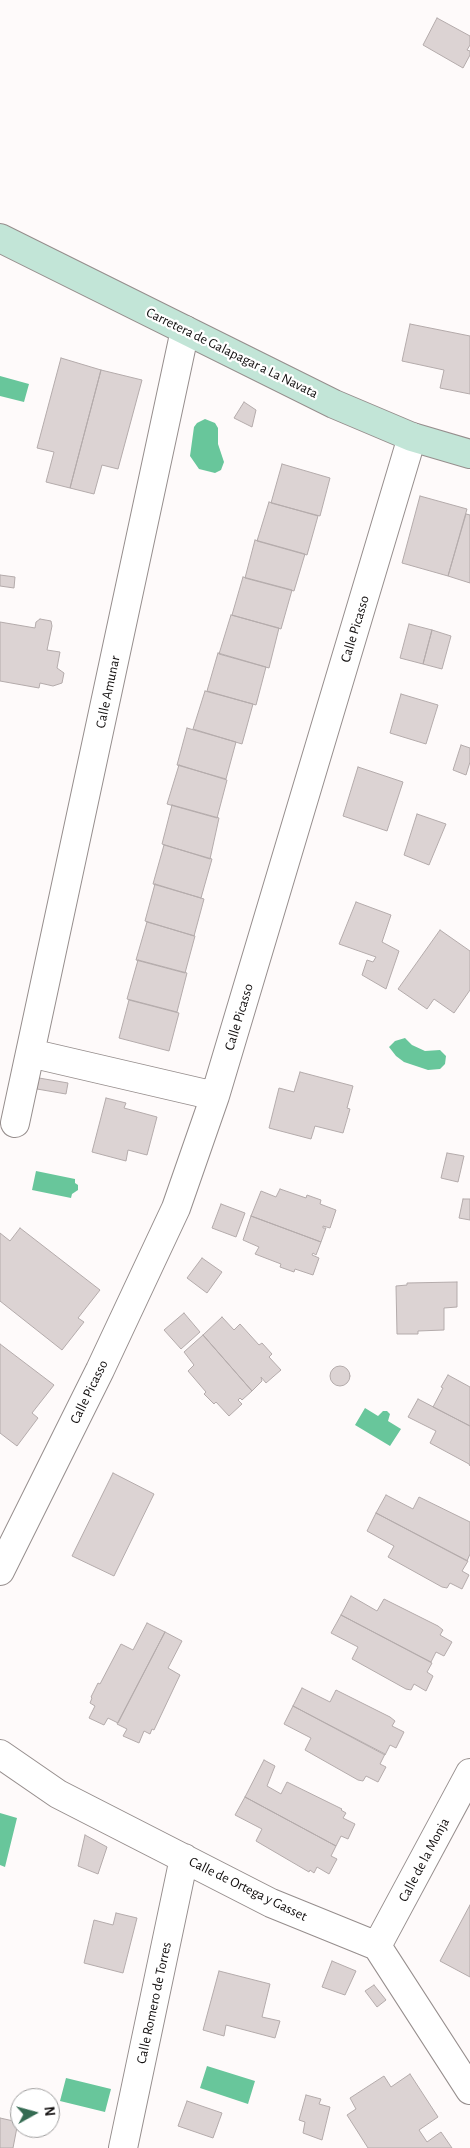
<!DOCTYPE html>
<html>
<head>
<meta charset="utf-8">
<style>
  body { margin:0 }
  #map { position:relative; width:470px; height:2148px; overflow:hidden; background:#fefafa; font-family:"Alegreya Sans",sans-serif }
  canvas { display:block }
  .north { position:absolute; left:10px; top:2088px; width:50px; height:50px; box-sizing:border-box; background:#fff; border:1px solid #9f9e9e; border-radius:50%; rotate:83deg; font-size:14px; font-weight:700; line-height:20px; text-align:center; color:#100d0d }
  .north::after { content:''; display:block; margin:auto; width:18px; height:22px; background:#346b52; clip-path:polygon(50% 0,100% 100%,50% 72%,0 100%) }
</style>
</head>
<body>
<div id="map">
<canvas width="470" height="2148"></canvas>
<div class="north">N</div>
</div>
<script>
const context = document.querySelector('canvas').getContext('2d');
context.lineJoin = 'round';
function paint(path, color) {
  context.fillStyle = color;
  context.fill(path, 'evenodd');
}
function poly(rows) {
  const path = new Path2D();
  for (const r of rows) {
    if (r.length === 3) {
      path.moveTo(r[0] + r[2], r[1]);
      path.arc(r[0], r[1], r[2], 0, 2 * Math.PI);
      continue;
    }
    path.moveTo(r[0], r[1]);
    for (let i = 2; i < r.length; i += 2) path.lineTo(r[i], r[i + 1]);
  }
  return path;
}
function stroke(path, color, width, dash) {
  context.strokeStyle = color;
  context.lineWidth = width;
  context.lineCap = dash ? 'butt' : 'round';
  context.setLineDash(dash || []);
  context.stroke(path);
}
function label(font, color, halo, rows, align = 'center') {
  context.font = font + ' "Alegreya Sans",sans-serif';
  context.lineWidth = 4.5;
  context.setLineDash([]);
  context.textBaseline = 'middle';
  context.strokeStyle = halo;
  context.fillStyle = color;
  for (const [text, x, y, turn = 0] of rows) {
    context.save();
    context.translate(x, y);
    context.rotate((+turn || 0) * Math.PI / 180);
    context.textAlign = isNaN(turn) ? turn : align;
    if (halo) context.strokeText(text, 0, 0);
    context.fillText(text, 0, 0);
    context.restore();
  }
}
paint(poly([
  [0,376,29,384,24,402,0,396],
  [205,419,215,423,218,428,218,444,224,462,221,470,215,473,199,469,190,456,194,427,197,423],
  [405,1038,412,1045,425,1051,440,1050,446,1056,445,1064,440,1069,428,1070,404,1062,396,1056,389,1047,395,1041],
  [36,1171,75,1179,75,1183,78,1185,78,1190,72,1194,71,1198,32,1190],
  [365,1408,378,1416,383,1411,387,1411,390,1414,388,1421,401,1429,390,1446,355,1425],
  [0,1813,17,1818,5,1867,0,1865],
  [207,2066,255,2081,248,2104,200,2088],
  [66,2078,111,2089,105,2112,60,2101]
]), '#68c69b');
const building = poly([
  [437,18,470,36,470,45,467,50,470,51,470,55,463,68,423,45,437,18],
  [410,324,470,336,470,394,440,388,444,370,402,361,410,324],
  [61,358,101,370,70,488,46,482,54,452,37,448,61,358],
  [101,370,142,380,118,469,102,465,94,494,70,488,101,370],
  [244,402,256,410,252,427,234,418,244,402],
  [282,464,330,478,320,516,271,503,282,464],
  [420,496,467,509,448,576,402,563,420,496],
  [269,502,318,516,307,555,257,541,269,502],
  [466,514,470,515,470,583,448,576,466,514],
  [255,540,305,554,294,591,245,578,255,540],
  [0,575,15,577,14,588,0,586,0,575],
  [243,577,292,590,281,629,232,615,243,577],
  [231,615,279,628,269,668,219,654,231,615],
  [40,619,51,621,52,626,47,650,60,652,57,668,64,673,62,683,53,686,40,683,39,688,0,681,0,622,35,628,36,622,40,619],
  [409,624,432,630,423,664,400,658,409,624],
  [432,630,451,636,442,669,423,664,432,630],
  [218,653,266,667,256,705,207,691,218,653],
  [205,691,253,704,242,744,193,729,205,691],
  [401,694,438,705,426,744,390,733,401,694],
  [187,728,236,742,226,779,177,765,187,728],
  [461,745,470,748,470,762,466,775,453,770,461,745],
  [179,765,227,780,217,818,167,804,179,765],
  [358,767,403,782,387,831,343,816,358,767],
  [172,805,219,818,210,859,162,844,172,805],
  [417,814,446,824,429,865,404,855,417,814],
  [164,845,212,859,201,898,153,884,164,845],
  [155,884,204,899,194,936,145,921,155,884],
  [356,902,391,915,382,942,399,951,386,989,362,975,367,960,373,962,376,957,339,944,356,902],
  [147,922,195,936,185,973,136,960,147,922],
  [440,930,470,951,470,990,454,1013,434,999,427,1009,398,989,440,930],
  [138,960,187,973,177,1012,127,999,138,960],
  [129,1000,179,1013,169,1051,119,1038,129,1000],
  [300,1072,353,1086,347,1108,350,1109,343,1133,315,1126,311,1139,269,1128,279,1088,294,1092,300,1072],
  [39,1078,68,1083,66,1094,37,1089,39,1078],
  [106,1098,126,1103,124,1108,157,1117,147,1155,128,1150,126,1161,92,1152,106,1098],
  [447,1153,464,1156,458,1182,441,1178,447,1153],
  [280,1189,306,1198,307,1195,321,1200,320,1204,336,1210,330,1228,323,1226,323,1228,326,1228,321,1242,251,1216,261,1191,276,1197,280,1189],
  [463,1199,470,1199,470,1220,459,1218,463,1199],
  [221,1204,245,1213,236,1237,212,1228,221,1204],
  [251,1216,321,1242,316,1255,313,1253,312,1255,319,1258,313,1275,295,1269,294,1272,280,1267,281,1264,255,1254,259,1247,243,1240,251,1216],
  [20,1228,100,1290,78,1318,84,1322,62,1350,0,1301,0,1233,10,1241,20,1228],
  [202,1258,222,1272,207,1293,187,1278,202,1258],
  [457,1282,457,1307,444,1308,444,1330,418,1331,418,1334,397,1334,396,1286,407,1285,407,1283,457,1282],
  [184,1313,200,1332,181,1349,164,1330,184,1313],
  [222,1317,234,1330,240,1324,259,1345,262,1343,272,1354,269,1357,281,1370,266,1383,261,1377,262,1381,252,1391,203,1335,222,1317],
  [203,1335,252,1391,242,1400,240,1398,238,1400,242,1404,229,1416,216,1402,214,1404,204,1394,206,1392,188,1371,194,1365,184,1352,203,1335],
  [0,1344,54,1385,32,1413,38,1418,17,1446,0,1433,0,1344],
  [340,1376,10],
  [448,1375,470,1387,470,1426,433,1407,443,1388,441,1387,448,1375],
  [418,1399,470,1426,470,1466,469,1464,430,1443,436,1431,408,1417,418,1399],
  [113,1473,154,1494,114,1576,72,1556,113,1473],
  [386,1495,413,1509,419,1497,470,1522,470,1554,467,1561,376,1513,386,1495],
  [376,1513,468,1561,462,1571,469,1575,462,1589,450,1583,447,1588,442,1587,388,1557,394,1546,367,1531,376,1513],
  [351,1596,377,1611,384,1599,438,1626,443,1630,440,1635,452,1642,444,1656,436,1652,431,1662,341,1615,351,1596],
  [341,1615,432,1663,427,1672,433,1676,426,1691,414,1684,411,1690,406,1689,352,1659,358,1647,331,1633,341,1615],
  [147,1623,165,1632,118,1723,108,1718,104,1725,89,1718,95,1706,90,1703,92,1698,91,1697,98,1683,100,1684,121,1644,133,1650,147,1623],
  [165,1632,182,1641,168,1668,180,1675,154,1730,152,1729,150,1734,144,1731,139,1743,123,1736,127,1729,117,1724,165,1632],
  [302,1688,330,1702,336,1690,390,1717,395,1721,392,1726,404,1732,396,1748,390,1745,385,1755,293,1706,302,1688],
  [293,1706,385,1754,380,1764,386,1767,378,1782,366,1776,363,1781,358,1780,305,1750,311,1738,284,1724,293,1706],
  [264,1760,275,1766,267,1786,281,1794,287,1782,342,1809,341,1810,346,1813,343,1818,355,1824,348,1839,341,1836,336,1846,245,1797,264,1760],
  [245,1797,336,1846,331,1856,337,1859,329,1874,317,1867,314,1873,310,1870,309,1872,256,1841,262,1829,235,1815,245,1797],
  [85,1835,107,1847,98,1874,78,1866,85,1835],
  [470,1905,470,1977,440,1961,470,1905],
  [116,1913,137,1918,123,1973,84,1963,94,1920,113,1925,116,1913],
  [332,1961,356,1971,345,1995,322,1987,332,1961],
  [219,1971,270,1984,262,2017,280,2021,275,2038,226,2025,224,2036,203,2030,219,1971],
  [374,1985,386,2000,377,2007,365,1991,374,1985],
  [410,2074,438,2117,419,2130,427,2142,441,2132,452,2148,368,2148,347,2115,356,2109,350,2098,384,2076,391,2087,410,2074],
  [306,2095,321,2099,319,2104,330,2107,322,2140,303,2133,305,2122,299,2120,306,2095],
  [187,2101,222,2113,213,2138,178,2126,187,2101],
  [0,2118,18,2122,13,2148,0,2148,0,2118]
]);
paint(building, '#dcd3d3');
stroke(building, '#b4abab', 1);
const street = poly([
  [185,330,30,1053,215,1096],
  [15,1123,30,1053],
  [0,1571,100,1370,176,1208,215,1096,412,437],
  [0,1754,58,1794,271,1903,377,1946,470,2090],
  [377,1946,470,1773],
  [123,2148,184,1858]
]);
const secondary = poly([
  [0,238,334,404,412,437,470,454]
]);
stroke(street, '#968e8d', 30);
stroke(secondary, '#968e8d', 30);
stroke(street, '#fff', 28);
stroke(secondary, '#c2e5d7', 28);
label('14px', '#100d0d', '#fff', [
  ["Carretera de Galapagar a La Navata",232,353,26],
  ["Calle Picasso",355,629,-73],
  ["Calle Amunar",108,692,-78],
  ["Calle Picasso",239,1017,-73],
  ["Calle Picasso",89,1392,-64],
  ["Calle de la Monja",424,1860,-62],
  ["Calle de Ortega y Gasset",248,1889,26],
  ["Calle Romero de Torres",154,2003,-78]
]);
</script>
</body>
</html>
